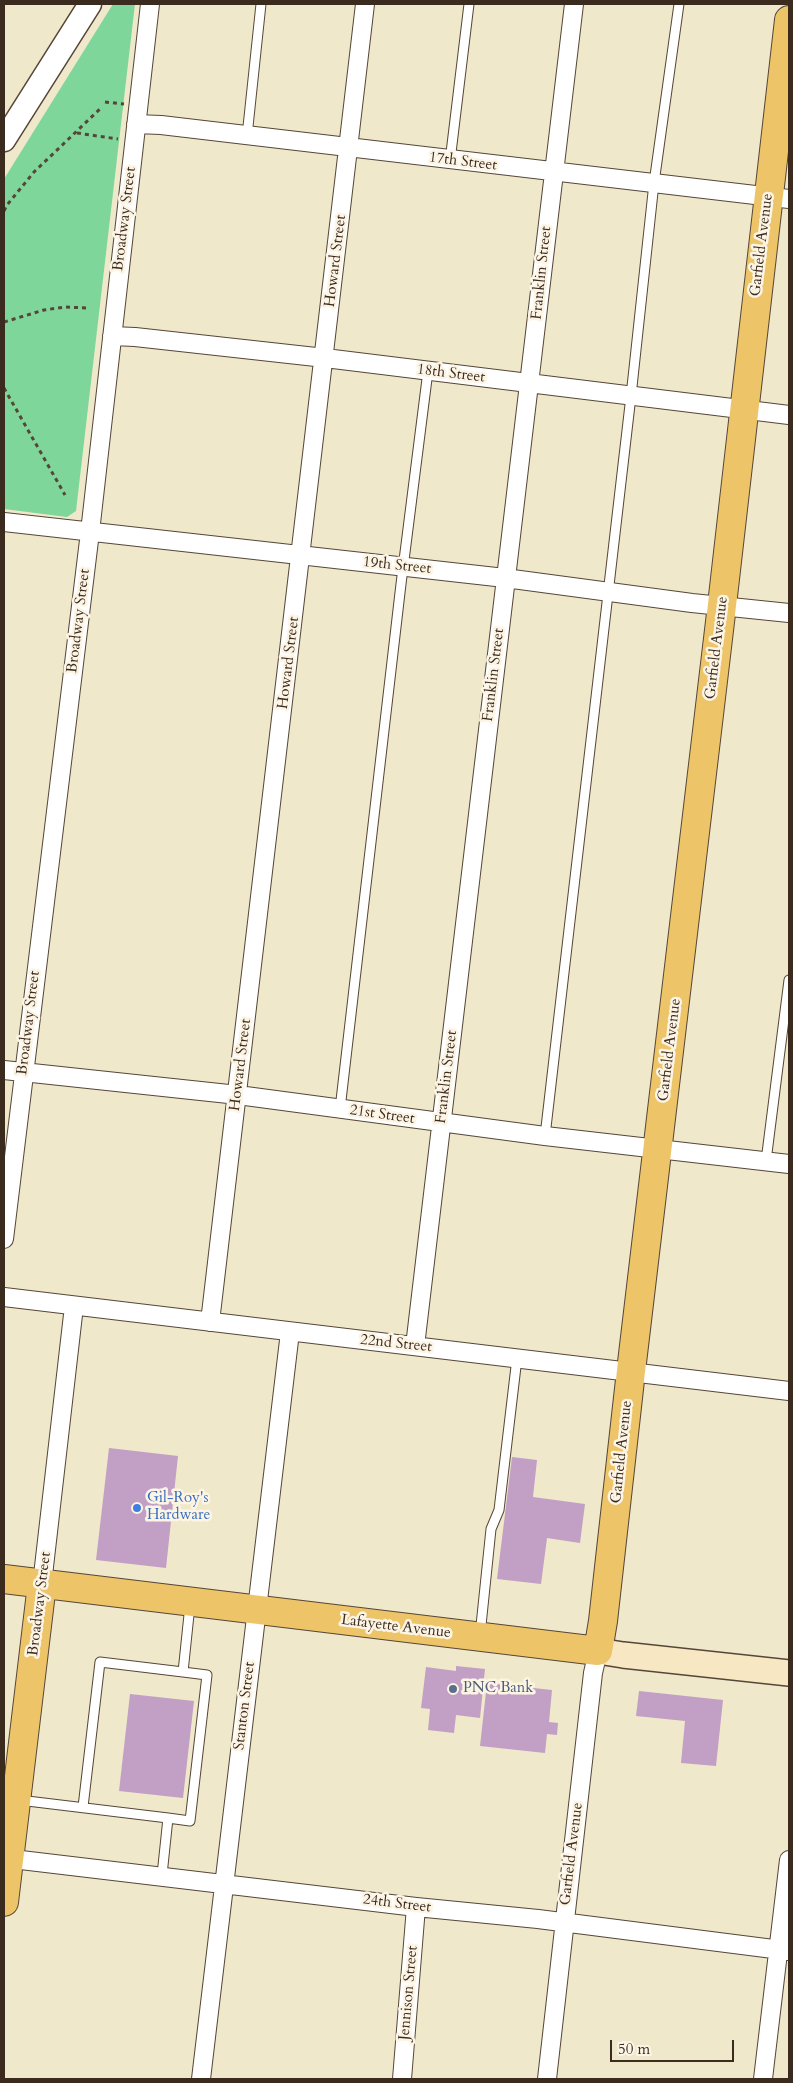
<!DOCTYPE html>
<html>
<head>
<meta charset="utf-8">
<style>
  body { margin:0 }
  #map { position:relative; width:793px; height:2083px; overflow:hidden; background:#efe8cb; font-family:Cardo,serif }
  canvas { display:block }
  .frame { position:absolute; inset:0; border:5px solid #3b2a1e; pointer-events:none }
  .scale { position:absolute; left:610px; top:2040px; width:124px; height:22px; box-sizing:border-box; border:2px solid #3b2a1e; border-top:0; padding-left:6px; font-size:15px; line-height:18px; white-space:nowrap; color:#3b2a1e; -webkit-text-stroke:4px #fcf5e5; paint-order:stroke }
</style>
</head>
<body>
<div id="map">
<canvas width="793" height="2083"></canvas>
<div class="frame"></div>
<div class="scale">50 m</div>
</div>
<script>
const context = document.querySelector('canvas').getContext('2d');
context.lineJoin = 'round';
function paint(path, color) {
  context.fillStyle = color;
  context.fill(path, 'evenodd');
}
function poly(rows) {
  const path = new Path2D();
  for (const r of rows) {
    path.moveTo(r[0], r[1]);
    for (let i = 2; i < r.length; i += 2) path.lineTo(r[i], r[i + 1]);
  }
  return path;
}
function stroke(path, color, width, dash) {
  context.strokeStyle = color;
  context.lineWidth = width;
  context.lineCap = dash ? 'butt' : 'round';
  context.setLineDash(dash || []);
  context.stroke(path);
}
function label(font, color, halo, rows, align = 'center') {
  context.font = font + ' Cardo,serif';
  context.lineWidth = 5;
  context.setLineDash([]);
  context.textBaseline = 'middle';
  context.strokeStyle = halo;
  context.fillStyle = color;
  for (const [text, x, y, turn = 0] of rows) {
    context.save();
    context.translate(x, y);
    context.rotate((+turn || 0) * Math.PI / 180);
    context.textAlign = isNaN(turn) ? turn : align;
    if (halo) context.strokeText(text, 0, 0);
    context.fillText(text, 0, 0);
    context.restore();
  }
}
paint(poly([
  [113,4,135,4,76,511,67,517,4,509,4,179]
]), '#7fd69a');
paint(poly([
  [109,1448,178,1456,166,1568,96,1560],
  [512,1457,537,1460,533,1497,585,1504,580,1543,547,1538,541,1584,497,1579],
  [456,1666,485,1669,480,1718,456,1715,454,1733,428,1730,430,1709,421,1708,426,1667,456,1671],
  [487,1683,552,1690,549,1722,558,1723,557,1735,547,1734,545,1753,480,1746],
  [639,1691,723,1700,716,1766,681,1763,685,1721,636,1716],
  [130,1694,194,1701,183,1798,119,1791]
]), '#c29fc5');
const service = poly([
  [247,136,261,4],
  [450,161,469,4],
  [340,1109,401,584,428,371],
  [545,1136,631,396,654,183,679,4],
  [766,1161,789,980],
  [480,1635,491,1529,499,1510,517,1358],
  [19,1800,168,1818,162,1875],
  [83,1807,100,1662,183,1672,190,1605],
  [168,1818,190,1821,207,1675,183,1672]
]);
const minor = poly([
  [136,124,161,125,789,199],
  [112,336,135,337,325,358,789,415],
  [4,522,505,578,692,603,789,613],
  [4,1070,238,1095,545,1136,789,1164],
  [4,1239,90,532,150,4],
  [4,1297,789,1391],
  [210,1322,365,4],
  [415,1346,574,4],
  [42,1584,74,1306],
  [4,1858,416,1907,538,1919,789,1951],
  [201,2079,290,1332],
  [402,2079,416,1907],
  [547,2079,593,1673,598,1651],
  [763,2079,789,1860]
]);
const tertiary = poly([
  [4,140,90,4]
]);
const secondary = poly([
  [598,1651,623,1655,789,1673]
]);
const primary = poly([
  [4,1579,598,1651,603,1621,631,1371,722,605,789,20],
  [4,1902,42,1584]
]);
stroke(service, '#564638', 11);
stroke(minor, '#564638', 20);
stroke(tertiary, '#564638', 25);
stroke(secondary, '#564638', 28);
stroke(primary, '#564638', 30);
stroke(poly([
  [105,102,124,104],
  [77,133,118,139],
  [4,211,7,205,34,172,102,107],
  [4,322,44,310,65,307,87,308],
  [4,388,65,495]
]), '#564638', 3, [4, 4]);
stroke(service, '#fff', 9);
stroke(minor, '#fff', 18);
stroke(tertiary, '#fff', 22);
stroke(secondary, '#f8e7c3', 25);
stroke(primary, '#eec469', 28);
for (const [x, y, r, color] of [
  [137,1508,5,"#3f7fe0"],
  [453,1689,5,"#5c6f8a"]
]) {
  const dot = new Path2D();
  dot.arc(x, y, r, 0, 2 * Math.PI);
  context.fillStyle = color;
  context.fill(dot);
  stroke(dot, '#fcf5e5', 2);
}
label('15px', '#3b2a1e', '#fcf5e5', [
  ["17th Street",463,162,7],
  ["Broadway Street",125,219,-83],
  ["Garfield Avenue",762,245,-83],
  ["Howard Street",336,261,-83],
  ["Franklin Street",542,273,-84],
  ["18th Street",451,374,7],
  ["19th Street",397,566,6],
  ["Broadway Street",79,621,-83],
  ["Garfield Avenue",717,648,-83],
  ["Howard Street",289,663,-83],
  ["Franklin Street",494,675,-83],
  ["Broadway Street",29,1023,-83],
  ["Garfield Avenue",670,1050,-83],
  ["Howard Street",241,1065,-83],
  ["Franklin Street",447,1077,-83],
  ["21st Street",382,1115,8],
  ["22nd Street",396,1344,6],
  ["Garfield Avenue",622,1452,-84],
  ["Broadway Street",40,1604,-83],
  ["Lafayette Avenue",396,1627,7],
  ["Stanton Street",245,1706,-83],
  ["Garfield Avenue",572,1854,-83],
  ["24th Street",397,1904,7],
  ["Jennison Street",409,1993,-85]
]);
label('15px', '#366cbe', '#fcf5e5', [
  ["Gil-Roy's",147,1499],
  ["Hardware",147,1516]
], 'left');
label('15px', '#4e5e75', '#fcf5e5', [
  ["PNC Bank",463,1689]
], 'left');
</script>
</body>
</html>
